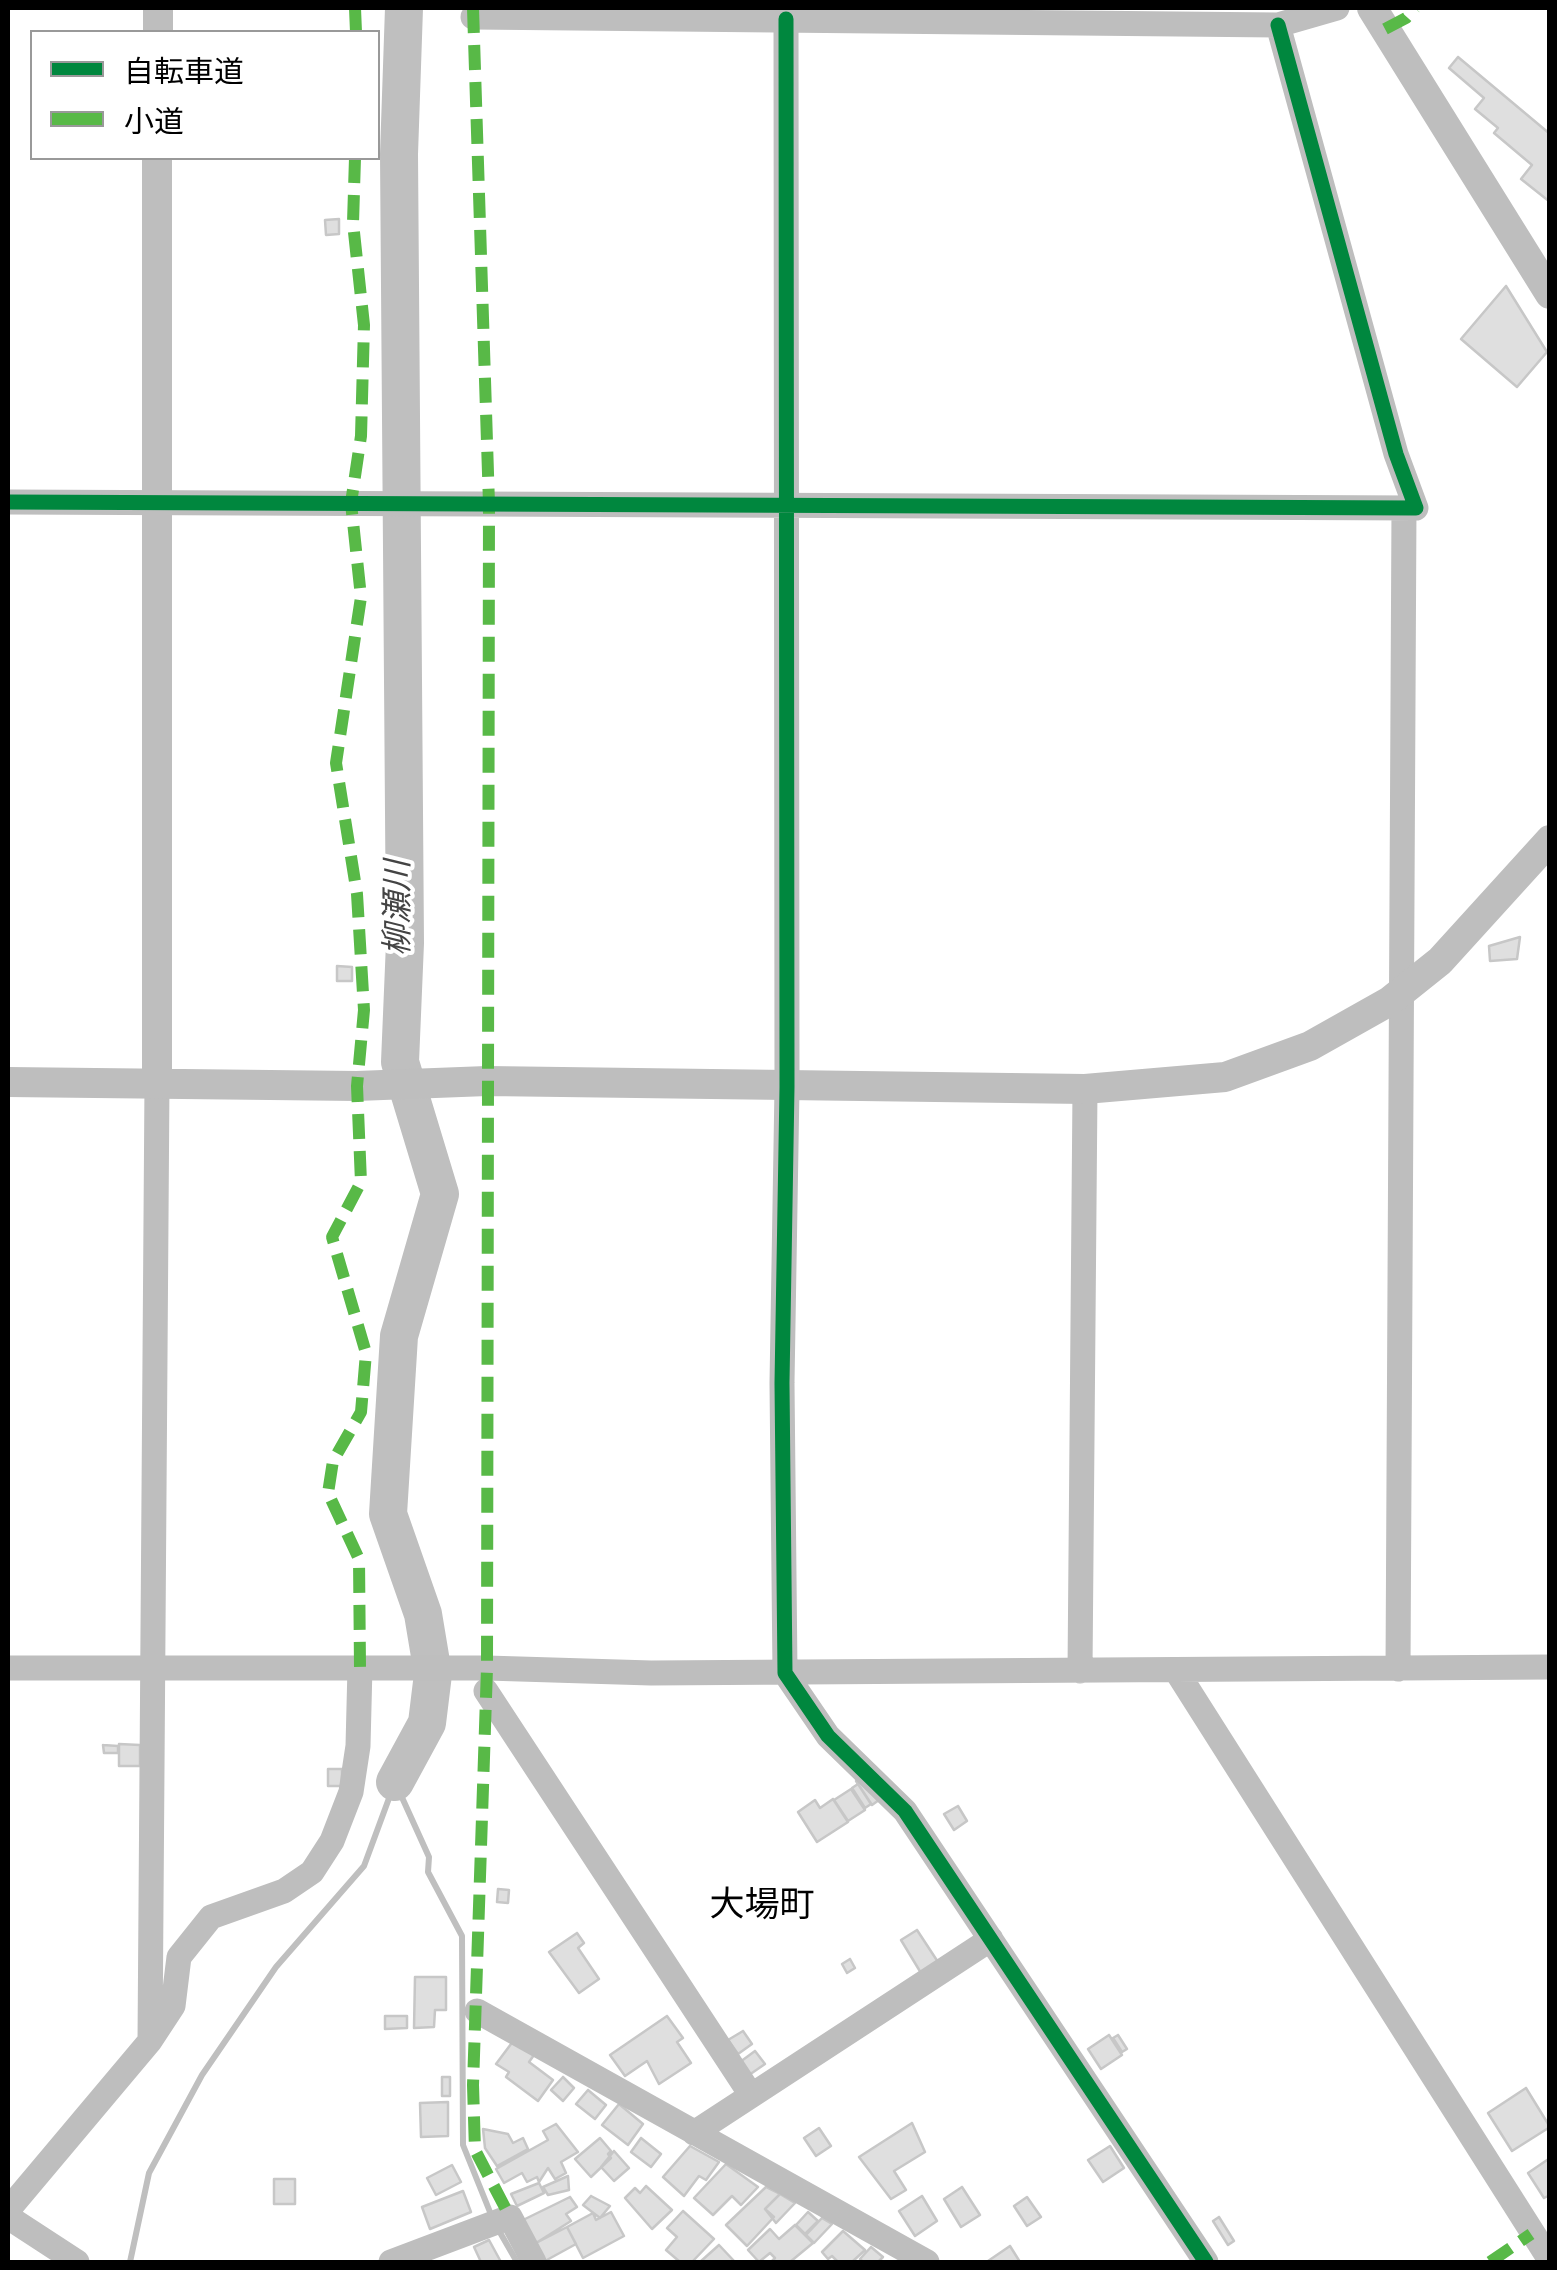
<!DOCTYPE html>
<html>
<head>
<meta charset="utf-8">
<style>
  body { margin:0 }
  #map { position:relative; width:1557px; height:2270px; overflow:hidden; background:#fff; font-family:"Sofia Sans Condensed","Noto Sans JP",sans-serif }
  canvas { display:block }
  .frame { position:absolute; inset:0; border:10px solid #000; pointer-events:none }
  .legend { position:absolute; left:30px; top:30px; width:350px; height:130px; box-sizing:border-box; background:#fff; border:2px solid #999; margin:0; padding:12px 18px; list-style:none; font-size:30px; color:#000 }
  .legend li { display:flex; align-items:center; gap:20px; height:50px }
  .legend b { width:50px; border:2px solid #999 }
</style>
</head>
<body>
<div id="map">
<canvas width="1557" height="2270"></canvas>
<div class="frame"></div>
<ul class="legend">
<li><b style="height:12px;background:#00873e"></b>自転車道</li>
<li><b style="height:12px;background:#58b947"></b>小道</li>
</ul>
</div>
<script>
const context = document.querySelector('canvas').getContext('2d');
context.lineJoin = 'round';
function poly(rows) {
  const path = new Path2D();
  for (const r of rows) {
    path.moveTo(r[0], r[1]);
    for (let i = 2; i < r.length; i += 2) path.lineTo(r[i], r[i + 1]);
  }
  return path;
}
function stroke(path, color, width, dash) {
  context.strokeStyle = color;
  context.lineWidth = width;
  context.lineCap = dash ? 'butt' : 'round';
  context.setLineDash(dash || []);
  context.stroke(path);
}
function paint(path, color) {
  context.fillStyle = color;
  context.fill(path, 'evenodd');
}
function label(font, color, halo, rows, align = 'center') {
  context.font = font + ' "Sofia Sans Condensed","Noto Sans JP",sans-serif';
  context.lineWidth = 8;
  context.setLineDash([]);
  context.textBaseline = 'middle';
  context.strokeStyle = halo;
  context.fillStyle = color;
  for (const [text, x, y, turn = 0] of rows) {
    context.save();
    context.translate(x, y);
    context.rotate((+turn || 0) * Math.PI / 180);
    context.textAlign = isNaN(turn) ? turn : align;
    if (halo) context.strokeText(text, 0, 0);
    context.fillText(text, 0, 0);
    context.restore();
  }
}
stroke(poly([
  [395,1782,429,1857,428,1872,462,1936,463,2145,492,2217],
  [498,2229,517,2262],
  [130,2262,149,2173,202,2075,276,1967,364,1866,395,1782]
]), '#bfbfbf', 6);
stroke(poly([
  [395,1782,427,1723,433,1674,423,1614,388,1514,399,1336,440,1194,400,1062,405,943,399,154,404,8]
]), '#bfbfbf', 38);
const building = poly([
  [1458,57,1550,134,1550,202,1521,179,1532,165,1494,133,1498,128,1475,109,1484,98,1449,68,1458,57],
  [339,219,339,234,326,235,325,220,339,219],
  [1506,286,1547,352,1517,387,1461,339,1506,286],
  [1520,937,1517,959,1490,961,1489,946,1520,937],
  [337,966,352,967,352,981,337,981,337,966],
  [119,1744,140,1745,140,1766,119,1766,119,1744],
  [103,1745,118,1746,118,1753,104,1753,103,1745],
  [328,1769,342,1769,342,1786,328,1786,328,1769],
  [863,1777,879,1800,872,1805,856,1781,863,1777],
  [858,1784,871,1804,865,1808,852,1788,858,1784],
  [851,1789,865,1810,848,1821,834,1800,851,1789],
  [833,1799,848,1822,817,1842,798,1812,815,1800,820,1808,833,1799],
  [958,1806,967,1821,954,1830,944,1814,958,1806],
  [498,1889,509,1890,508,1903,497,1902,498,1889],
  [917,1930,938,1962,921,1973,901,1940,917,1930],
  [577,1933,584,1943,578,1948,599,1979,579,1993,549,1952,577,1933],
  [850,1959,855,1968,847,1973,842,1964,850,1959],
  [415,1977,446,1977,446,2010,435,2010,434,2027,414,2028,415,1977],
  [385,2016,407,2016,407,2028,385,2029,385,2016],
  [667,2016,683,2038,677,2042,691,2063,659,2084,647,2061,625,2076,610,2055,667,2016],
  [743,2031,752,2044,738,2054,728,2040,743,2031],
  [1109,2035,1122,2055,1101,2069,1088,2049,1109,2035],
  [1118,2035,1127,2049,1122,2052,1113,2038,1118,2035],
  [514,2040,534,2055,529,2062,553,2080,538,2101,506,2077,509,2072,496,2064,514,2040],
  [755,2051,765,2064,749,2075,740,2062,755,2051],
  [442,2077,450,2077,450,2096,442,2096,442,2077],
  [563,2077,574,2088,563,2101,551,2090,563,2077],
  [1526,2088,1550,2127,1512,2151,1488,2113,1526,2088],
  [588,2090,606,2105,595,2119,576,2104,588,2090],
  [448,2102,448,2136,421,2137,420,2103,448,2102],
  [619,2104,643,2124,628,2145,602,2125,619,2104],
  [912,2123,925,2152,894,2171,906,2190,891,2199,859,2157,912,2123],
  [556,2124,578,2152,561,2162,566,2173,555,2179,548,2168,539,2182,537,2177,527,2182,522,2173,504,2183,496,2169,548,2140,543,2131,556,2124],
  [819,2128,831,2146,816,2156,804,2138,819,2128],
  [483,2129,508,2134,513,2143,523,2138,528,2149,497,2166,485,2148,483,2129],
  [600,2138,611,2151,608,2154,611,2158,591,2177,575,2159,600,2138],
  [641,2138,661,2154,651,2167,631,2152,641,2138],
  [690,2146,719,2162,706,2180,699,2176,684,2196,663,2177,690,2146],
  [1110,2146,1124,2168,1103,2182,1088,2160,1110,2146],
  [614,2151,629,2168,614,2181,601,2167,614,2151],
  [1550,2158,1550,2195,1544,2198,1528,2173,1550,2158],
  [726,2164,758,2187,741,2205,732,2196,713,2215,694,2198,726,2164],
  [452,2165,461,2182,436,2195,427,2178,452,2165],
  [568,2176,569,2190,548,2195,543,2187,568,2176],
  [274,2179,295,2179,295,2204,274,2204,274,2179],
  [539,2183,544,2193,517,2206,511,2194,539,2183],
  [646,2186,672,2210,652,2229,625,2198,635,2188,640,2193,646,2186],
  [766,2187,780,2194,765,2209,774,2217,747,2246,726,2225,766,2187],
  [962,2187,980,2215,961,2227,944,2199,962,2187],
  [463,2191,471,2212,430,2229,422,2207,463,2191],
  [780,2194,795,2203,776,2223,765,2209,780,2194],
  [591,2196,610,2206,600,2218,583,2205,591,2196],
  [922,2196,937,2221,915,2236,899,2211,922,2196],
  [570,2197,577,2207,566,2214,571,2221,536,2243,523,2220,570,2197],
  [1027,2197,1041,2217,1027,2226,1014,2206,1027,2197],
  [683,2211,714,2239,692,2262,680,2262,666,2250,677,2237,667,2228,683,2211],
  [611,2212,624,2236,583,2258,567,2227,593,2213,596,2220,611,2212],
  [808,2212,818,2221,805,2234,796,2225,808,2212],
  [1219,2217,1234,2241,1228,2245,1213,2221,1219,2217],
  [822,2218,832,2224,814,2243,806,2235,822,2218],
  [795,2225,813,2243,790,2262,771,2262,775,2258,770,2253,759,2262,748,2250,770,2229,779,2239,795,2225],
  [567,2227,576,2244,545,2261,536,2243,567,2227],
  [843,2231,865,2250,852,2262,838,2262,832,2256,828,2259,822,2252,843,2231],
  [489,2240,501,2262,481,2262,474,2247,489,2240],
  [719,2245,735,2262,700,2262,719,2245],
  [1010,2246,1020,2262,989,2262,988,2261,1010,2246],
  [871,2247,883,2257,878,2262,863,2262,860,2259,871,2247]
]);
paint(building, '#dfdfdf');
stroke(building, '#c7c7c7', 2.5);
stroke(poly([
  [473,17,1278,25,1337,8],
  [786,19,787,1087,782,1383,785,1673,828,1736,905,1811,1206,2262],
  [8,502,1416,508,1396,454,1278,25],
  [8,1668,487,1668,651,1673,1550,1667],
  [1398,1669,1404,507],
  [1080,1671,1085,1089],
  [1177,1672,1550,2260],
  [486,1691,751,2095],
  [477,2011,927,2262],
  [150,2041,157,1082],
  [694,2133,991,1939],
  [8,2210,150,2041,173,2006,179,1957,211,1917,284,1891,312,1872,332,1841,351,1792,358,1746,360,1667],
  [8,2217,77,2262],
  [391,2262,510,2217,534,2262]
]), '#bebebe', 25);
stroke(poly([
  [1372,8,1550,294],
  [158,32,158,8],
  [157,158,157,1082],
  [8,1082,357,1086,487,1081,1085,1089,1225,1077,1310,1046,1390,1001,1440,961,1550,840]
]), '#bebebe', 30);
stroke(poly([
  [355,8,356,32],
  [473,8,489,504,487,1668,473,2085,475,2150,510,2217],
  [1385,29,1406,18,1415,8],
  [355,158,353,223,364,325,361,436,351,503,361,597,336,763,357,894,364,1010,357,1086,361,1182,332,1237,366,1353,361,1412,333,1461,328,1493,359,1559,360,1667],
  [1490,2262,1531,2234]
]), '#58b947', 12, [25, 12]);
stroke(poly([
  [786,19,787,1087,782,1383,785,1673,828,1736,905,1811,1206,2262],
  [8,502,1416,508,1396,454,1278,25]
]), '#00873e', 15);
label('italic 32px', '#444', '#fff', [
  ["柳瀬川",400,908,-90]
]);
label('35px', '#000', '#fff', [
  ["大場町",762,1907]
]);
</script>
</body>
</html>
